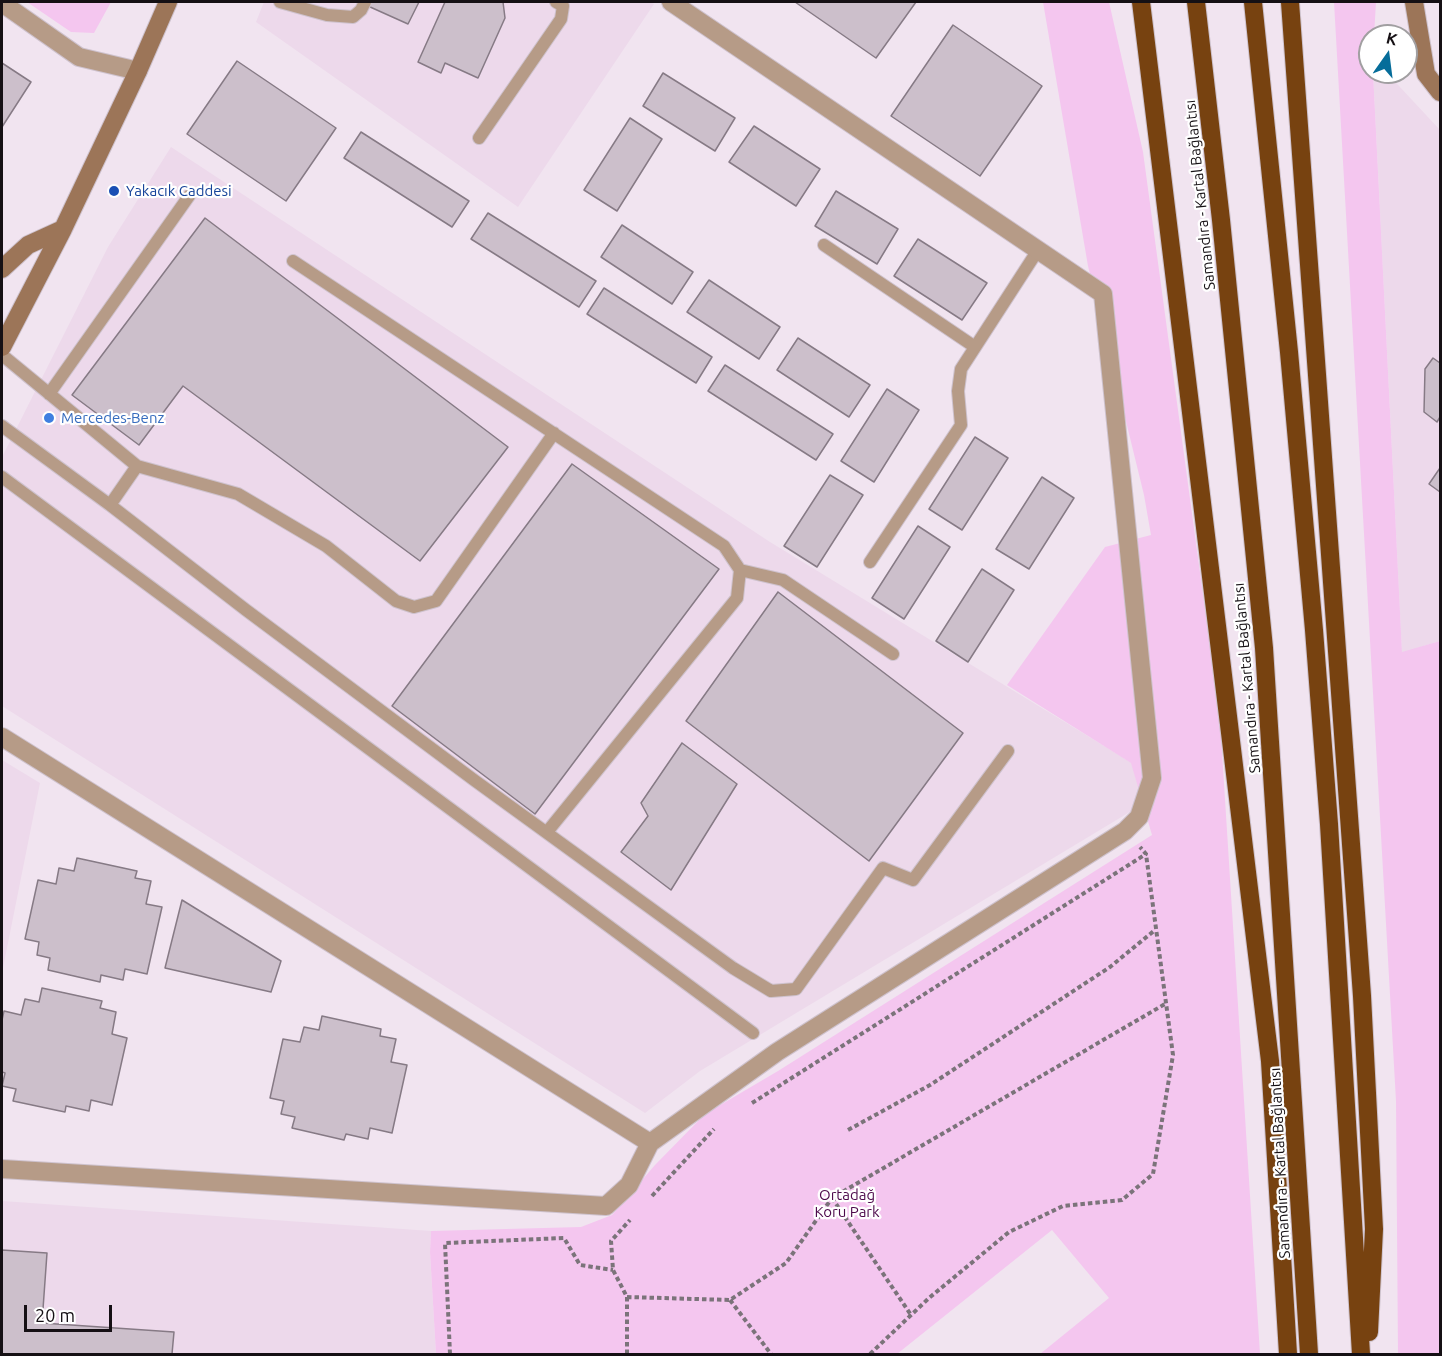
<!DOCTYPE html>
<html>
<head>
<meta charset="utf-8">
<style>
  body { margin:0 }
  #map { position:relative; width:1442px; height:1356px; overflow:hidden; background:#f1e4f0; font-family:Ubuntu,sans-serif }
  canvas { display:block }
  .frame { position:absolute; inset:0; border:3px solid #151014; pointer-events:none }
  .north { position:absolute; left:1358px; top:24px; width:60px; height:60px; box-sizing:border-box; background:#fff; border:2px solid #a19fa1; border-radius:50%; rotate:14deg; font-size:16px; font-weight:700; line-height:24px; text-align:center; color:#151014 }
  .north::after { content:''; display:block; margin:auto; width:21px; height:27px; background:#066d9a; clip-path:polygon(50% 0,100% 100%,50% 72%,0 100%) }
  .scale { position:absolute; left:24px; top:1305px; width:88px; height:27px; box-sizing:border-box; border:3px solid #151014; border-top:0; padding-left:8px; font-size:18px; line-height:21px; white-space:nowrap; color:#151014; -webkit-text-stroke:4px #fff; paint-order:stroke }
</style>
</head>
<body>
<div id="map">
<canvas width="1442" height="1356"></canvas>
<div class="frame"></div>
<div class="north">K</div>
<div class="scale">20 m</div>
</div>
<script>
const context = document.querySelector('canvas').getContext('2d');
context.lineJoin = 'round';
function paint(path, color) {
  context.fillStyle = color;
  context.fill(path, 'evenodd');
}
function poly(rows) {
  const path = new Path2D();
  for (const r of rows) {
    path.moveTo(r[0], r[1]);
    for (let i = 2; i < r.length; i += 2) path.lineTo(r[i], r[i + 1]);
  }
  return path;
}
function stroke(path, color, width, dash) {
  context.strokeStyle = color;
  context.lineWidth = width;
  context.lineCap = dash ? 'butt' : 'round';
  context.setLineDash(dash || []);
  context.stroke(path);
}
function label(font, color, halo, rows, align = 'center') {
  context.font = font + ' Ubuntu,sans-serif';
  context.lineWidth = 4.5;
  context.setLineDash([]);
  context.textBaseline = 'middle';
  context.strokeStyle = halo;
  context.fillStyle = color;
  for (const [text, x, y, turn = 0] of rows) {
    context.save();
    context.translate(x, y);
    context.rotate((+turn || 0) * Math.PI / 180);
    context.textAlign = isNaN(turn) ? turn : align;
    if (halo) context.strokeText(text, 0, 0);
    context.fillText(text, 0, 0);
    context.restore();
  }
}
paint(poly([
  [264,2,650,2,654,4,518,207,256,22],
  [1373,72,1386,72,1440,130,1440,641,1402,653],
  [171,147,770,542,1132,763,1143,804,700,1071,645,1113,2,706,2,457,108,247],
  [2,760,40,783,2,973],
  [2,1201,431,1231,430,1252,436,1354,2,1354]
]), '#edd9eb');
paint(poly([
  [27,2,111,2,94,33,71,32],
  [1043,2,1109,2,1143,152,1220,720,1260,1354,1040,1354,1109,1298,1052,1230,897,1354,436,1354,430,1252,431,1231,581,1227,612,1215,655,1165,705,1114,778,1071,1152,835,1131,763,1007,685,1105,547,1151,535,1144,495,1088,266],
  [1334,2,1376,2,1374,36,1370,36,1370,72,1373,72,1402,652,1440,641,1440,1354,1398,1354,1396,1101]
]), '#f4c6ef');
const building = poly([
  [359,2,419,2,408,24,359,2],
  [445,2,503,2,505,18,478,78,445,63,441,73,418,62,445,2],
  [795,2,916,2,876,58,795,2],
  [953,25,1042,86,980,176,891,116,953,25],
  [237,61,336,128,286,201,187,134,237,61],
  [2,63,31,82,2,127,2,63],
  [663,73,735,118,715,151,643,106,663,73],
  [630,118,662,139,617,211,584,190,630,118],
  [754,126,820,169,796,206,729,162,754,126],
  [361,132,469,201,452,227,344,158,361,132],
  [836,191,898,229,877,264,815,226,836,191],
  [488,213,596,281,579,307,471,239,488,213],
  [205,218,508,447,420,561,183,386,139,445,72,395,205,218],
  [622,225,693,272,672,304,601,257,622,225],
  [918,239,987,283,962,320,894,276,918,239],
  [709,280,780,327,759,359,687,312,709,280],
  [604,288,712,357,696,383,587,314,604,288],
  [798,338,870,385,849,417,777,370,798,338],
  [1433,358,1440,363,1440,417,1437,422,1424,412,1425,369,1433,358],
  [725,365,833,434,816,460,708,391,725,365],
  [887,389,919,410,874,482,841,461,887,389],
  [975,437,1008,458,962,530,929,509,975,437],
  [572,464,719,569,535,814,392,706,572,464],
  [1440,468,1440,492,1429,484,1440,468],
  [830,475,863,495,817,567,784,546,830,475],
  [1042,477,1074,498,1029,569,996,549,1042,477],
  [918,526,950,547,904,619,872,598,918,526],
  [982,569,1014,590,968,662,936,641,982,569],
  [778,592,963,733,869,861,686,721,778,592],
  [682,743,737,784,671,890,621,852,648,816,641,803,682,743],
  [77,858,137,871,135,878,151,881,146,904,162,907,147,974,125,969,123,980,101,975,100,982,48,970,50,958,37,955,39,942,25,939,38,880,56,884,59,868,74,871,77,858],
  [182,900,281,961,271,992,165,968,182,900],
  [42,988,102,1001,100,1008,116,1012,112,1034,127,1038,112,1105,91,1100,89,1111,66,1106,65,1112,13,1101,16,1089,2,1086,5,1073,2,1072,2,1020,4,1011,21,1015,25,999,39,1002,42,988],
  [322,1016,381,1029,380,1036,396,1039,391,1062,407,1065,392,1133,370,1128,368,1139,346,1134,344,1140,292,1128,295,1117,281,1114,284,1101,270,1098,283,1039,300,1042,304,1027,319,1030,322,1016],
  [2,1250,47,1253,42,1323,174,1332,172,1354,2,1354,2,1250]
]);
paint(building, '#ccbfcb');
stroke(building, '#867a85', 1.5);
const lane = poly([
  [280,2,327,15,353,17,361,10,365,2],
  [479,138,561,19,563,6,556,2],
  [824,245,975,347],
  [293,261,724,546,740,570,737,598,547,832],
  [2,355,137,466,238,494,326,546,396,601,414,607,436,601,554,433],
  [49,394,189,196],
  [2,426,110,505,246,610,474,780,733,968,771,991,796,989,883,868,913,880,1008,751],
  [2,477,753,1033],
  [110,505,137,466],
  [870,562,961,425,958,391,961,369,1038,250],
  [740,570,783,580,893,654]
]);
const street = poly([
  [2,3,79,57,138,71],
  [2,737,650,1143,777,1052,1125,831,1139,817,1152,778,1103,294,671,2],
  [2,1169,606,1206,629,1185,650,1143]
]);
const secondary = poly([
  [1414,2,1426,74,1440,92],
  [2,269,28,245,63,229],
  [2,347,63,229,138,71,168,2]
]);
const highway = poly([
  [1141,2,1270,1061,1288,1354],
  [1196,2,1221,220,1264,648,1309,1354],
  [1253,2,1289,352,1314,630,1329,824,1361,1354],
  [1290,2,1362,996,1374,1229,1369,1332]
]);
stroke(lane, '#cec2cd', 14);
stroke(street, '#cec2cd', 20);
stroke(secondary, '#cec2cd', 20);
stroke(highway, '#cec2cd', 20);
stroke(poly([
  [752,1103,1146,854,1140,847],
  [848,1130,930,1085,1110,967,1155,930],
  [652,1196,714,1129],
  [832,1198,911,1315],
  [627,1297,730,1300,786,1263,832,1198,1165,1004],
  [730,1300,771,1354],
  [450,1354,445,1243,564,1238,580,1265,613,1270],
  [627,1354,627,1297,613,1270,611,1241,630,1220],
  [870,1354,929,1298,1009,1232,1063,1206,1122,1200,1153,1174,1173,1055,1146,854]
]), '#7b737a', 4, [4.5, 3]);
stroke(lane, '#b69b87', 12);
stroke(street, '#b69b87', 18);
stroke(secondary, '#9c7558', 18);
stroke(highway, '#774210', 18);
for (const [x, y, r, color] of [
  [114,191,6,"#1a4fb4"],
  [49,418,6,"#3f7fe0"]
]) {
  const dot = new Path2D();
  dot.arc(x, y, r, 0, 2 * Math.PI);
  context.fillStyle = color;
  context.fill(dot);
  stroke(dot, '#fff', 2);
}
label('15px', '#164399', '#fff', [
  ["Yakacık Caddesi",126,191]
], 'left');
label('15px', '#151014', '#fff', [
  ["Samandıra - Kartal Bağlantısı",1200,195,-96],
  ["Samandıra - Kartal Bağlantısı",1247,678,-95],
  ["Samandıra - Kartal Bağlantısı",1280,1163,-93]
]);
label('15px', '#366cbe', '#fff', [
  ["Mercedes-Benz",61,418]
], 'left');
label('15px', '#4d094b', '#fff', [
  ["Ortadağ",847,1195],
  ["Koru Park",847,1212]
]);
</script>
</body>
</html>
